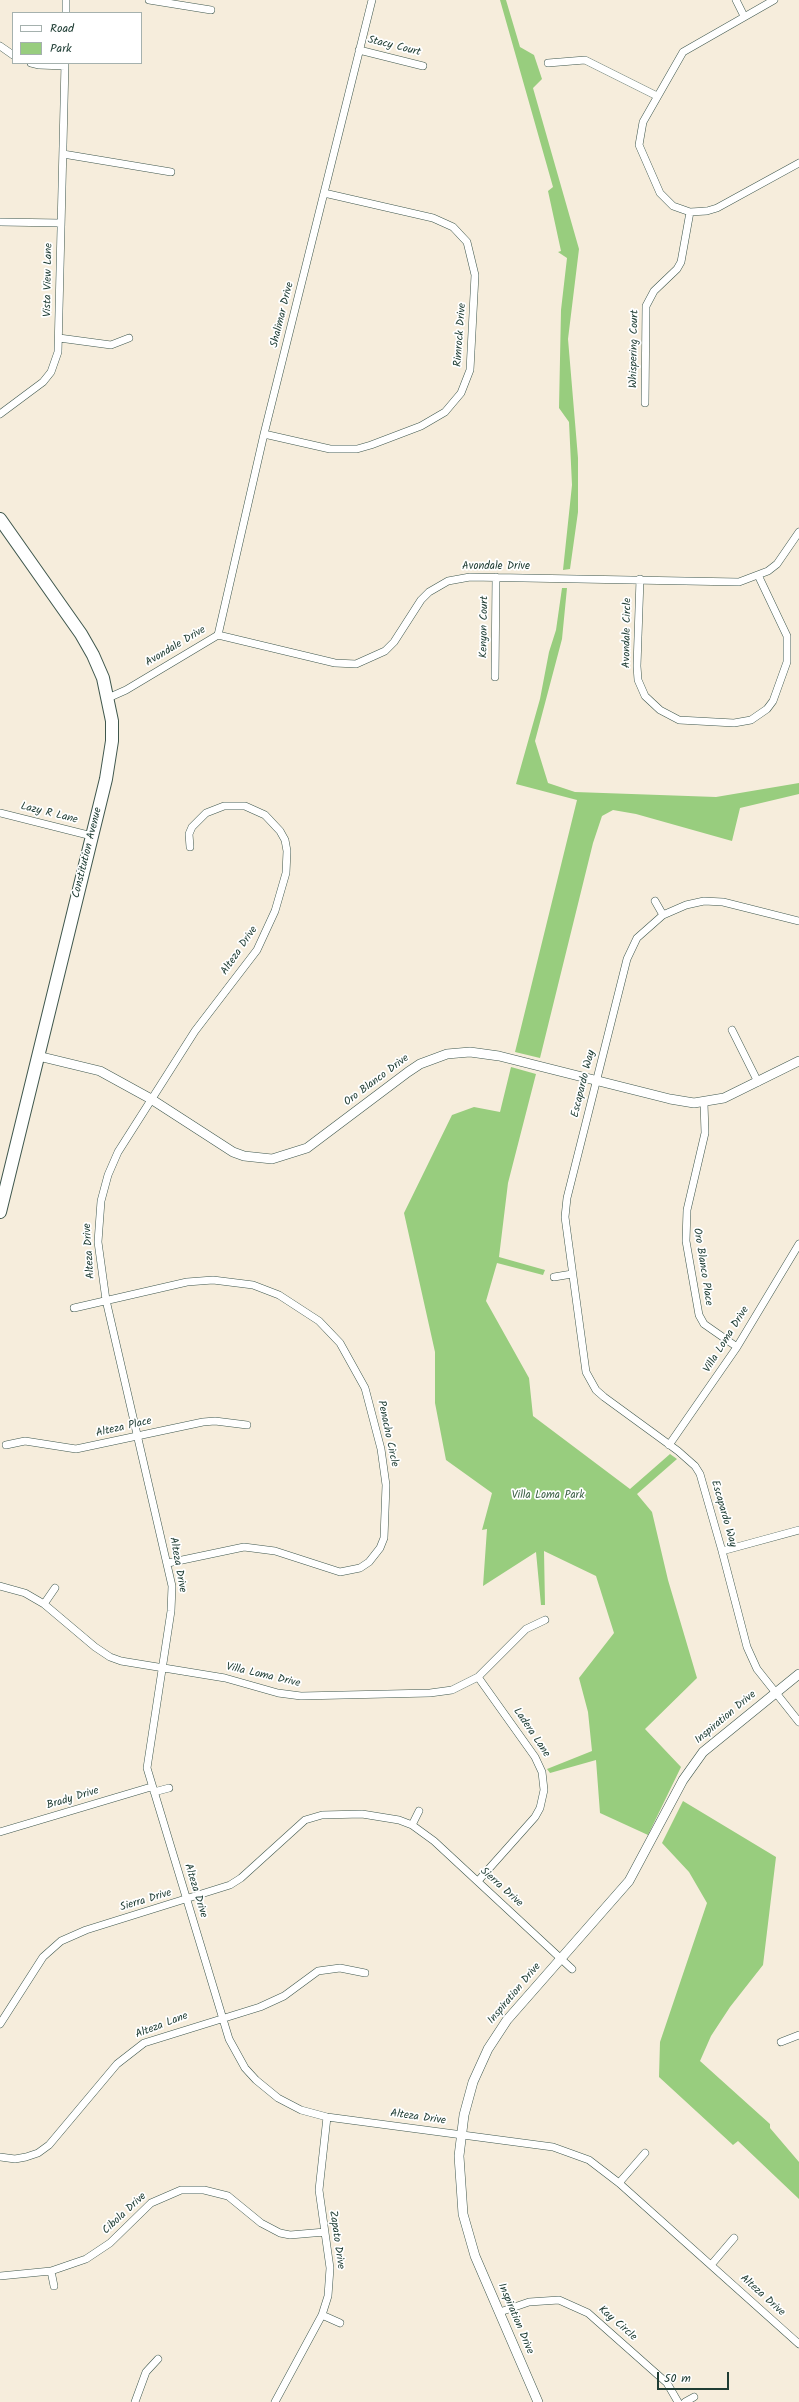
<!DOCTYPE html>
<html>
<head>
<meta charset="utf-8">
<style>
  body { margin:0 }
  #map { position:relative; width:799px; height:2402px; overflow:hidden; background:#f6eddc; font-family:Kalam,sans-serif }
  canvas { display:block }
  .legend { position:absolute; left:12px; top:12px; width:130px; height:52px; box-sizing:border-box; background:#fff; border:1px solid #a5b1ae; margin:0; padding:5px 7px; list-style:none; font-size:12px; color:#1f3d34 }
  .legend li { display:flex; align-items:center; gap:8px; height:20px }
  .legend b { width:20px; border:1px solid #a5b1ae }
  .scale { position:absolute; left:657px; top:2372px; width:72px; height:18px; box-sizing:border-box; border:2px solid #1f3d34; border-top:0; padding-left:5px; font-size:12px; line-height:14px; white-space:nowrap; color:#1f3d34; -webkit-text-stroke:3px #fff; paint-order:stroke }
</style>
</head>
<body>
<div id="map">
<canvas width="799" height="2402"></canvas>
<ul class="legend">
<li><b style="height:5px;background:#fff"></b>Road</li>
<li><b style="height:11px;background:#98cd7e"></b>Park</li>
</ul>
<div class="scale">50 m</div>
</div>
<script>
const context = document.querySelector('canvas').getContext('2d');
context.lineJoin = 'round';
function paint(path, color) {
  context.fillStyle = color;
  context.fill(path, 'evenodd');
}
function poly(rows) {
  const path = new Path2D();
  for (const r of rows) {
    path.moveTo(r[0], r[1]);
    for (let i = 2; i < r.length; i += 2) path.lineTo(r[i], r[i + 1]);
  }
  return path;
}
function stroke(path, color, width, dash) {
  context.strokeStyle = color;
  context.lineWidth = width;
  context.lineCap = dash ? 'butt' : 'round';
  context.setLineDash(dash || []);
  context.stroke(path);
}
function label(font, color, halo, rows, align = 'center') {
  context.font = font + ' Kalam,sans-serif';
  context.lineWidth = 3.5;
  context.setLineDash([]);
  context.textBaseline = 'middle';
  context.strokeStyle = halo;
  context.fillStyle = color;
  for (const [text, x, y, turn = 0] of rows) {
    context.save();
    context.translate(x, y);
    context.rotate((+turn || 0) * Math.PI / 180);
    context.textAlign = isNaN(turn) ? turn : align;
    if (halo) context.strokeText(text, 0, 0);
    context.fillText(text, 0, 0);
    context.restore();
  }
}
paint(poly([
  [500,0,506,0,520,47,534,55,542,79,533,88,579,249,568,339,578,458,578,512,570,569,563,570,572,485,569,422,559,408,561,310,567,258,558,252,561,251,548,191,553,187],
  [562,588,567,588,562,639,535,741,548,783,575,792,716,797,799,783,799,794,740,808,732,841,636,814,613,810,602,816,593,843,540,1058,515,1052,577,800,516,784,540,699,549,652,556,630],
  [511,1067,536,1074,508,1183,499,1257,545,1270,543,1275,497,1263,486,1301,529,1378,533,1416,630,1489,670,1454,677,1459,637,1494,652,1512,668,1580,697,1678,645,1729,681,1767,648,1835,600,1813,596,1760,550,1773,547,1769,592,1751,588,1712,579,1678,614,1633,596,1576,544,1551,545,1605,541,1605,536,1552,483,1586,487,1529,482,1530,492,1493,446,1460,435,1403,435,1352,404,1213,452,1115,474,1107,500,1112],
  [683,1801,776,1857,763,1965,730,2007,711,2036,700,2061,770,2124,770,2128,799,2162,799,2199,738,2141,733,2145,659,2077,660,2042,707,1903,689,1872,662,1843]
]), '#98cd7e');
const minor = poly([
  [149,0,211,10],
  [736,0,744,16],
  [774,0,683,52,643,122,639,145,660,193,673,206,690,212,707,211,717,208,799,163],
  [66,13,66,0],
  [0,46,13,55],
  [359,50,423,66],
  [31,63,39,65,65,66],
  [548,63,585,60,657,96],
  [63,154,171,172],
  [0,222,61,223],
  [59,338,111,345,129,338],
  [645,403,646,306,654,291,677,269,681,262,690,212],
  [0,414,43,382,51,372,58,352,65,63],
  [264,434,330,449,357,449,371,445,421,426,445,412,461,393,470,370,475,275,467,242,453,227,433,218,324,193],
  [640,579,637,666,638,680,645,696,660,710,679,720,734,723,751,720,767,709,773,701,787,662,787,636,758,575],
  [218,635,264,434,372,0],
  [495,677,496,577],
  [108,698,126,690,218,635,335,663,356,664,385,651,394,642,421,600,429,592,448,581,470,577,739,582,768,571,777,564,799,532],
  [0,813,92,836],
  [190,847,189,834,192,827,206,813,224,806,245,806,265,815,280,831,285,840,287,851,286,873,275,911,257,950,195,1031,118,1152,108,1175,101,1201,98,1242,106,1300,172,1586,171,1611,147,1768,229,2039,245,2068,256,2080,278,2098,301,2110,327,2117,553,2147,589,2160,619,2183,799,2344],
  [655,901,663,915],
  [799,921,723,902,704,901,686,905,663,915,637,938,627,959,567,1198,565,1217,586,1372,596,1390,604,1397,678,1451,695,1466,700,1474,722,1551,747,1647,757,1669,799,1722],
  [732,1030,758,1082],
  [704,1103,705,1133,687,1210,686,1241,699,1315,704,1324,737,1347],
  [554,1277,572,1274],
  [74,1308,187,1282,213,1280,253,1285,279,1295,319,1321,340,1343,365,1388,381,1449,386,1485,384,1538,380,1548,369,1562,360,1568,340,1572,275,1551,244,1547,168,1563],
  [6,1445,25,1441,76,1449,203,1422,215,1421,247,1425],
  [669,1445,737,1347,799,1244],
  [722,1551,799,1530],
  [0,1586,25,1593,44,1604,95,1647,110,1657,121,1661,225,1678,278,1693,301,1696,430,1693,452,1690,478,1677,526,1629,545,1620],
  [44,1604,55,1588],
  [154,1792,169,1788],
  [412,1825,419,1811],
  [0,1832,151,1787],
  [478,1881,535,1817,540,1808,544,1790,542,1772,535,1757,478,1677],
  [0,2024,43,1957,61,1941,86,1930,230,1885,241,1878,305,1820,322,1815,362,1814,399,1820,412,1825,434,1841,572,1969],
  [781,2042,799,2035],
  [0,2157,15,2159,26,2157,38,2153,49,2145,117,2064,144,2043,260,2007,284,1996,318,1971,340,1968,365,1973],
  [619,2183,645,2153],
  [711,2265,734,2238],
  [51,2271,54,2286],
  [0,2276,51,2271,86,2259,110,2243,151,2203,181,2190,204,2190,228,2196,261,2223,280,2233,290,2235,325,2232],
  [500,2312,529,2302,559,2300,588,2313,667,2383,678,2402],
  [322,2315,340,2323],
  [135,2402,146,2372,158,2359],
  [275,2402,322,2315,328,2296,330,2268,319,2190,327,2117],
  [685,2402,694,2397]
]);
const tertiary = poly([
  [38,1056,100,1071,151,1099,233,1152,244,1156,272,1159,307,1148,408,1072,420,1064,447,1054,470,1052,499,1056,670,1099,694,1103,724,1098,799,1061],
  [538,2402,475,2256,463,2214,459,2156,464,2115,473,2082,488,2049,507,2020,629,1881,683,1780,703,1752,799,1674]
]);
const primary = poly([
  [0,519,81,634,93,655,103,678,112,721,112,741,106,779,0,1212]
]);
stroke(minor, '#3f574d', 8);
stroke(tertiary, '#3f574d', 10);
stroke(primary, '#3f574d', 14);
stroke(minor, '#fff', 7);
stroke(tertiary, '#fff', 9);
stroke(primary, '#fff', 12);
label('11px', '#1f3d34', '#fff', [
  ["Stacy Court",394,47,14],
  ["Vista View Lane",49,280,-89],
  ["Shalimar Drive",283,315,-76],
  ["Rimrock Drive",461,335,-86],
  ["Whispering Court",635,349,-89],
  ["Avondale Drive",496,567],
  ["Kenyon Court",485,627,-89],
  ["Avondale Circle",628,633,-89],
  ["Avondale Drive",176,647,-31],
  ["Lazy R Lane",49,814,14],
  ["Constitution Avenue",88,853,-76],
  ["Alteza Drive",240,951,-56],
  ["Oro Blanco Drive",377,1081,-37],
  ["Escapardo Way",584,1084,-76],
  ["Alteza Drive",90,1251,-94],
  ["Oro Blanco Place",702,1267,81],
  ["Villa Loma Drive",727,1340,-58],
  ["Alteza Place",124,1428,-13],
  ["Penacho Circle",387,1434,78],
  ["Escapardo Way",723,1514,74],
  ["Alteza Drive",177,1565,80],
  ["Villa Loma Drive",263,1676,13],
  ["Inspiration Drive",726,1718,-40],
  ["Ladera Lane",531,1733,56],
  ["Brady Drive",73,1799,-17],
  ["Sierra Drive",501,1888,42],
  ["Alteza Drive",195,1891,73],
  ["Sierra Drive",146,1901,-17],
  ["Inspiration Drive",515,1994,-50],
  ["Alteza Lane",162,2026,-21],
  ["Alteza Drive",418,2118,8],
  ["Cibola Drive",125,2214,-43],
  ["Zapato Drive",336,2240,82],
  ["Alteza Drive",762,2296,42],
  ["Inspiration Drive",515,2319,67],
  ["Kay Circle",617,2324,41]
]);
label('11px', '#3d6146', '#fff', [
  ["Villa Loma Park",548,1496]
]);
</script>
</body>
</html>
